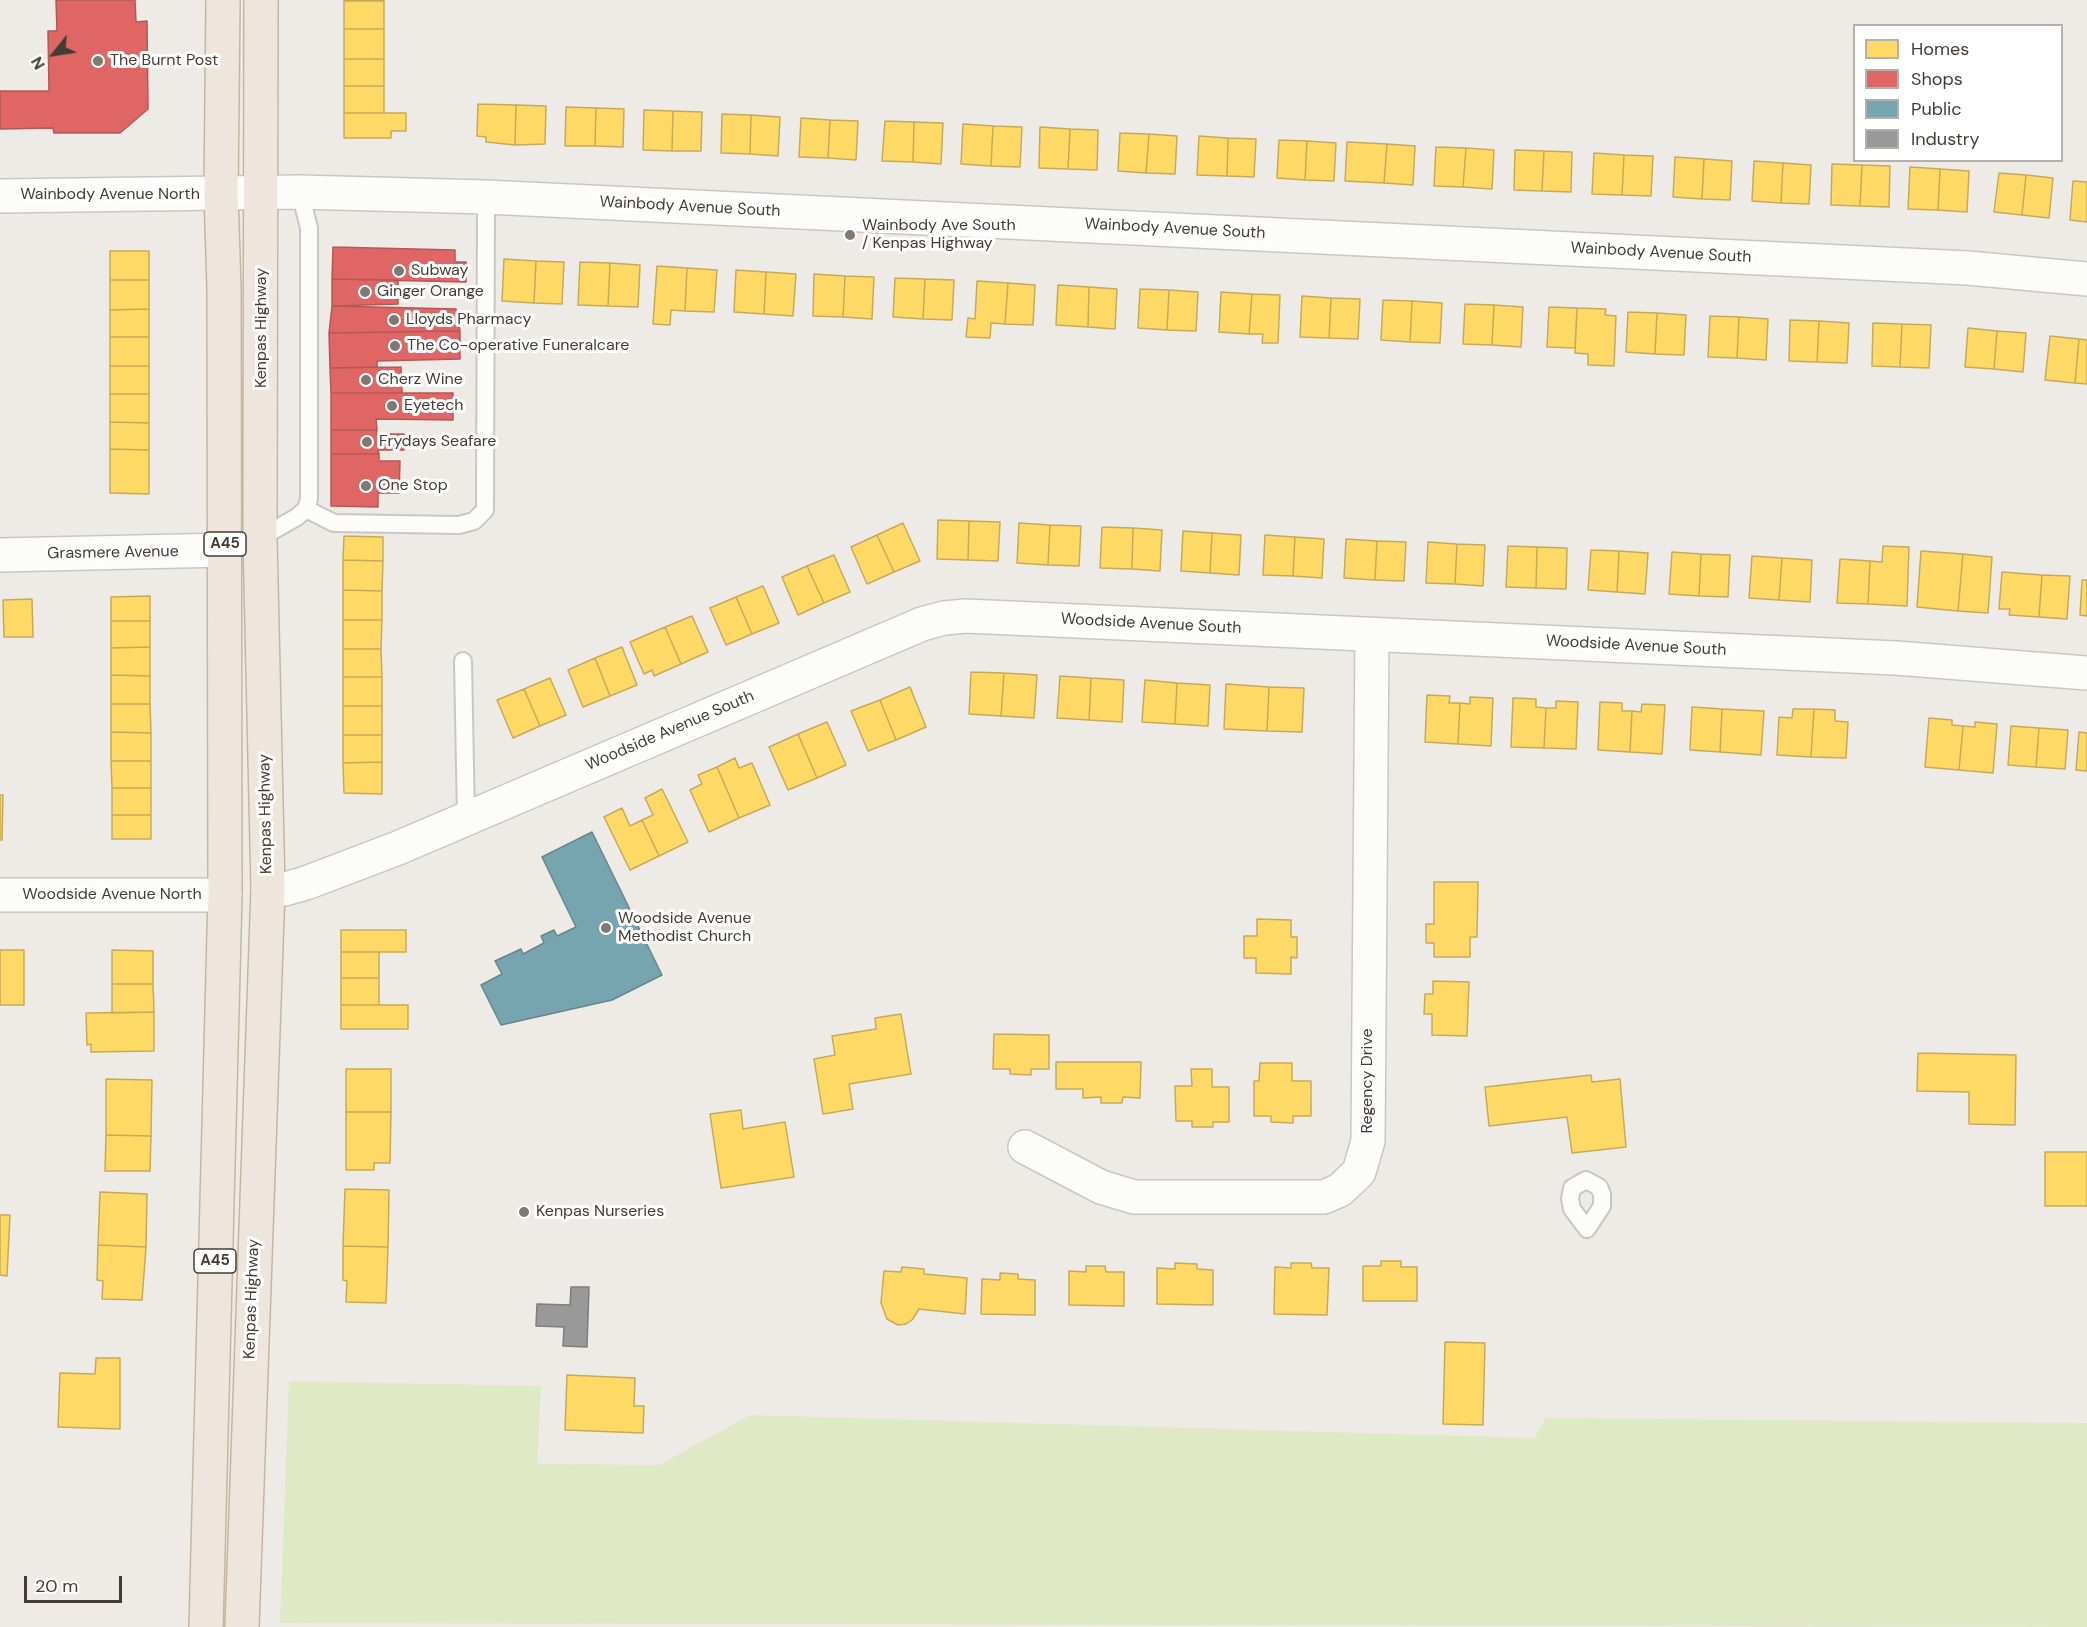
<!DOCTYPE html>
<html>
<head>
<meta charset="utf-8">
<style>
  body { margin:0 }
  #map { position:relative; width:2087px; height:1627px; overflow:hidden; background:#eeebe6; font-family:"DM Sans",sans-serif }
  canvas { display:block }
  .legend { position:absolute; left:1853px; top:24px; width:210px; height:138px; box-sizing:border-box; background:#fff; border:2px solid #b4b1ad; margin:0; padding:8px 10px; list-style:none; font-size:18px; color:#443c33 }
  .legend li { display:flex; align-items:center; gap:12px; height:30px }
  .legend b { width:30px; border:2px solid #b4b1ad }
  .north { position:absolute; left:24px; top:24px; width:60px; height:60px; -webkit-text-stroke:4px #fff; paint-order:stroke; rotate:240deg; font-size:16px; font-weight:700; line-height:24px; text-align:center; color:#443c33 }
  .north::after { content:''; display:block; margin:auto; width:21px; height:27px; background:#443c33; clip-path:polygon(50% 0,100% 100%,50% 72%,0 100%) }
  .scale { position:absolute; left:24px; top:1576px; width:98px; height:27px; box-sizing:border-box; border:3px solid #443c33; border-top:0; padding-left:8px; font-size:18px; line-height:21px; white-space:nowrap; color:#443c33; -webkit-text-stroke:4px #fff; paint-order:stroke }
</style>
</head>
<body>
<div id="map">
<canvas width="2087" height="1627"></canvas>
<ul class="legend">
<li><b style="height:16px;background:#ffd966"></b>Homes</li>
<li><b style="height:16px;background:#e06666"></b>Shops</li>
<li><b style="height:16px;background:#76a5af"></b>Public</li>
<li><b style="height:16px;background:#999"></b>Industry</li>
</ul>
<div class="north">N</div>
<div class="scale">20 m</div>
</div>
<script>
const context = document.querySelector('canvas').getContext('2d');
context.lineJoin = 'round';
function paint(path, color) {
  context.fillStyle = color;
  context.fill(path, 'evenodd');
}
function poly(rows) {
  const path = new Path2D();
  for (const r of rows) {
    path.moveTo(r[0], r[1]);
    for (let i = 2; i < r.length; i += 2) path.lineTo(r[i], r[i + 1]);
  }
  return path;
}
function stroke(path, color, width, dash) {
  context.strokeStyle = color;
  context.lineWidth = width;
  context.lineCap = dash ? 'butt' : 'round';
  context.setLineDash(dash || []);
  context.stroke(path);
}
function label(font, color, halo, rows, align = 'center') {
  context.font = font + ' "DM Sans",sans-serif';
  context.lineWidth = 6;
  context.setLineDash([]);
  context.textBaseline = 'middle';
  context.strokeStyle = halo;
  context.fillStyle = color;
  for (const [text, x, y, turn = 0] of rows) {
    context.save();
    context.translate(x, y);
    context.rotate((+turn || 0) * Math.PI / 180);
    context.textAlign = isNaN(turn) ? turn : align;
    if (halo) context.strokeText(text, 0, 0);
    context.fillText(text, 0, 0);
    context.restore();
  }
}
paint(poly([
  [289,1381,541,1386,537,1464,659,1465,750,1415,1534,1438,1546,1418,2087,1423,2087,1627,280,1623]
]), '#dfe9c5');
const homes = poly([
  [344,0,384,0,384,1,344,1,344,0],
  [344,1,384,1,384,29,344,29,344,1],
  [344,29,384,29,384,59,344,59,344,29],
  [344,59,384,59,384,86,344,86,344,59],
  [344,86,384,86,384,113,344,113,344,86],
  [478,104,516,105,515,145,486,142,486,137,477,136,478,104],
  [516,105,546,106,545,144,515,145,516,105],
  [566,107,596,108,595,146,565,146,566,107],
  [596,108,624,109,623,147,595,146,596,108],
  [644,110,673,111,672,151,643,150,644,110],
  [673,111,702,112,701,151,672,151,673,111],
  [344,113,406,113,406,131,391,131,391,138,344,138,344,113],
  [722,114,751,115,750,154,721,153,722,114],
  [751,115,780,117,778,156,750,154,751,115],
  [801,118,830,120,828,158,799,157,801,118],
  [830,120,858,121,856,160,828,158,830,120],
  [885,121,914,122,913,162,882,161,885,121],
  [914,122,943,123,941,164,913,162,914,122],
  [963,124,993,126,991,166,961,164,963,124],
  [993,126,1022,127,1020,167,991,166,993,126],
  [1040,127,1070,129,1068,169,1039,168,1040,127],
  [1070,129,1098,130,1097,170,1068,169,1070,129],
  [1120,133,1149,134,1146,173,1118,171,1120,133],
  [1149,134,1177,136,1175,174,1146,173,1149,134],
  [1199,136,1228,138,1227,176,1197,175,1199,136],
  [1228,138,1256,139,1254,177,1227,176,1228,138],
  [1279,140,1307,141,1305,180,1277,178,1279,140],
  [1307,141,1336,143,1334,181,1305,180,1307,141],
  [1347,142,1387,144,1384,183,1345,181,1347,142],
  [1387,144,1415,146,1413,185,1384,183,1387,144],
  [1436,147,1466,148,1463,187,1434,186,1436,147],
  [1466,148,1494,150,1492,189,1463,187,1466,148],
  [1515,150,1544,151,1542,191,1514,190,1515,150],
  [1544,151,1572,152,1571,192,1542,191,1544,151],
  [1594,153,1624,155,1622,195,1592,194,1594,153],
  [1624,155,1653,156,1651,196,1622,195,1624,155],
  [1675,157,1704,159,1702,199,1673,197,1675,157],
  [1704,159,1732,161,1730,200,1702,199,1704,159],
  [1754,161,1783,163,1781,203,1752,201,1754,161],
  [1783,163,1811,165,1809,204,1781,203,1783,163],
  [1832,164,1862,165,1860,206,1831,205,1832,164],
  [1862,165,1890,166,1889,207,1860,206,1862,165],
  [1910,167,1940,169,1938,210,1908,209,1910,167],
  [1940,169,1969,171,1967,212,1938,210,1940,169],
  [1999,173,2026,175,2022,215,1994,212,1999,173],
  [2026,175,2053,178,2049,218,2022,215,2026,175],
  [2073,181,2087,182,2087,222,2070,220,2073,181],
  [110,251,149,251,149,280,110,280,110,251],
  [504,259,536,261,534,303,502,301,504,259],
  [536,261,564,262,562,304,534,303,536,261],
  [580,262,610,263,608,306,578,305,580,262],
  [610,263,640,265,638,307,608,306,610,263],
  [657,266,687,268,685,311,671,310,670,325,653,324,657,266],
  [687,268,717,270,714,312,685,311,687,268],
  [736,270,766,272,764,314,734,312,736,270],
  [766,272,796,274,793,316,764,314,766,272],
  [814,274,845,276,843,317,813,316,814,274],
  [845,276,874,277,872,319,843,317,845,276],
  [895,278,925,279,923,319,893,317,895,278],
  [925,279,954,280,952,320,923,319,925,279],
  [110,280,149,280,149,309,110,310,110,280],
  [977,281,1008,283,1005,324,991,323,990,338,966,337,968,318,975,319,977,281],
  [1008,283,1035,285,1033,325,1005,324,1008,283],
  [1058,285,1089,287,1088,327,1056,325,1058,285],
  [1089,287,1117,289,1115,329,1088,327,1089,287],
  [1140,289,1169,290,1167,330,1138,328,1140,289],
  [1169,290,1198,292,1196,331,1167,330,1169,290],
  [1221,292,1252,294,1249,334,1219,332,1221,292],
  [1252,294,1280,295,1278,343,1262,343,1263,334,1249,334,1252,294],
  [1302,296,1331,298,1329,338,1300,337,1302,296],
  [1331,298,1360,299,1358,339,1329,338,1331,298],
  [1383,300,1412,301,1410,342,1381,340,1383,300],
  [1412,301,1442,303,1440,343,1410,342,1412,301],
  [1465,304,1494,305,1492,345,1463,344,1465,304],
  [1494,305,1523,307,1521,347,1492,345,1494,305],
  [1549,307,1577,308,1575,348,1547,347,1549,307],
  [1577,308,1606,309,1605,315,1616,316,1614,366,1588,365,1588,354,1575,353,1577,308],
  [149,309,149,337,110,337,110,310,149,309],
  [1628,312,1657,313,1655,354,1626,352,1628,312],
  [1657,313,1686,315,1684,355,1655,354,1657,313],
  [1710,316,1739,317,1737,358,1708,357,1710,316],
  [1739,317,1768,319,1766,360,1737,358,1739,317],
  [1790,320,1819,321,1817,362,1789,361,1790,320],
  [1819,321,1849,323,1847,363,1817,362,1819,321],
  [1873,323,1902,324,1900,367,1872,366,1873,323],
  [1902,324,1931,325,1929,368,1900,367,1902,324],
  [1968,328,1997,331,1994,369,1965,367,1968,328],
  [1997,331,2026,333,2023,372,1994,369,1997,331],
  [2050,336,2079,339,2075,383,2045,380,2050,336],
  [110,337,149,337,149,366,110,366,110,337],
  [2079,339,2087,340,2087,384,2075,383,2079,339],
  [110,366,149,366,149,394,110,394,110,366],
  [110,394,149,394,149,423,110,422,110,394],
  [110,422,149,423,149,450,110,449,110,422],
  [110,449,149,450,149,494,110,493,110,449],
  [938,520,969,521,968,560,937,559,938,520],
  [969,521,1000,522,998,561,968,560,969,521],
  [903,523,920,561,894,572,877,535,903,523],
  [1019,523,1050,525,1048,565,1017,563,1019,523],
  [1050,525,1081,526,1079,566,1048,565,1050,525],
  [1102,527,1133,528,1132,569,1100,568,1102,527],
  [1133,528,1162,530,1160,571,1132,569,1133,528],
  [1183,531,1212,533,1210,573,1181,571,1183,531],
  [1212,533,1241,535,1239,575,1210,573,1212,533],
  [877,535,894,572,867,584,851,547,877,535],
  [1265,535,1295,537,1293,576,1263,575,1265,535],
  [344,536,383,537,383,561,343,560,344,536],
  [1295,537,1324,539,1322,578,1293,576,1295,537],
  [1346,539,1377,541,1375,580,1344,578,1346,539],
  [1377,541,1406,542,1404,581,1375,580,1377,541],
  [1428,542,1457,544,1455,584,1426,583,1428,542],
  [1457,544,1485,545,1483,586,1455,584,1457,544],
  [1508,546,1537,547,1536,588,1506,587,1508,546],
  [1883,546,1909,547,1907,606,1868,604,1870,561,1882,562,1883,546],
  [1537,547,1567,548,1566,589,1536,588,1537,547],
  [1591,550,1619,551,1617,592,1588,590,1591,550],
  [1619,551,1648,553,1645,594,1617,592,1619,551],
  [1921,551,1963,554,1958,611,1917,607,1921,551],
  [1672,552,1701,554,1699,596,1669,594,1672,552],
  [1701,554,1730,555,1728,597,1699,596,1701,554],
  [1963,554,1992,557,1988,613,1958,611,1963,554],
  [834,555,850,592,824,603,807,566,834,555],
  [1752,556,1782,558,1779,600,1749,598,1752,556],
  [1782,558,1812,560,1810,602,1779,600,1782,558],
  [1840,559,1870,561,1868,604,1837,603,1840,559],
  [343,560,383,561,382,591,343,590,343,560],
  [807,566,824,603,798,615,782,577,807,566],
  [2002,572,2042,575,2039,617,2009,615,2010,609,1999,609,2002,572],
  [2042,575,2070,576,2067,619,2039,617,2042,575],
  [2082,580,2087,580,2087,616,2080,615,2082,580],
  [763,586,779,623,752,634,736,597,763,586],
  [343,590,382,591,382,620,343,620,343,590],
  [150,596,150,621,111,621,111,597,150,596],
  [736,597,752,634,726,645,710,608,736,597],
  [32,599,33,637,4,637,3,600,32,599],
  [692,616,708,652,681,664,665,627,692,616],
  [343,620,382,620,381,649,343,649,343,620],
  [111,621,150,621,150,647,111,648,111,621],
  [665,627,681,664,654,676,652,670,644,674,630,642,665,627],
  [150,647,150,676,111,675,111,648,150,647],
  [622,647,637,685,610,696,595,658,622,647],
  [343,649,381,649,382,677,343,677,343,649],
  [595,658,610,696,583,707,568,670,595,658],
  [971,672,1004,673,1001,716,969,714,971,672],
  [1004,673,1037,675,1034,718,1001,716,1004,673],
  [111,675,150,676,150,704,111,704,111,675],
  [1060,676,1091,678,1089,720,1057,718,1060,676],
  [343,677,382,677,382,706,343,706,343,677],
  [550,678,566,715,540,726,524,689,550,678],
  [1091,678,1124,680,1122,722,1089,720,1091,678],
  [1145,680,1177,683,1175,724,1142,722,1145,680],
  [1177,683,1210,685,1208,726,1175,724,1177,683],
  [1226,684,1269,687,1267,731,1224,729,1226,684],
  [910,687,926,727,896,740,880,700,910,687],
  [1269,687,1304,688,1302,732,1267,731,1269,687],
  [524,689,540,726,513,738,497,700,524,689],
  [1427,695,1450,696,1449,703,1460,703,1458,744,1425,742,1427,695],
  [1470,697,1493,698,1491,746,1458,744,1460,703,1470,704,1470,697],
  [1513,698,1536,699,1536,707,1546,708,1544,748,1511,747,1513,698],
  [880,700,896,740,868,751,851,711,880,700],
  [1556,701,1578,702,1576,749,1544,748,1546,708,1556,708,1556,701],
  [1600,702,1622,703,1622,711,1632,711,1630,752,1598,750,1600,702],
  [111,704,150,704,151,733,111,732,111,704],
  [1642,704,1665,705,1662,754,1630,752,1632,711,1641,712,1642,704],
  [343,706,382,706,382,735,343,735,343,706],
  [1692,707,1722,709,1720,752,1690,750,1692,707],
  [1722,709,1764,711,1761,755,1720,752,1722,709],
  [1793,709,1814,709,1811,757,1777,755,1779,717,1792,718,1793,709],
  [1814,709,1835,710,1835,721,1848,722,1846,758,1811,757,1814,709],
  [1929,718,1952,720,1952,725,1963,726,1959,770,1925,767,1929,718],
  [827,722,846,765,817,778,798,734,827,722],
  [1975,722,1997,724,1993,773,1959,770,1963,726,1975,727,1975,722],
  [2011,726,2039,728,2036,767,2008,765,2011,726],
  [2039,728,2068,730,2065,769,2036,767,2039,728],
  [111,732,151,733,151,761,111,761,111,732],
  [2079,732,2087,733,2087,771,2076,770,2079,732],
  [798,734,817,778,788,790,769,747,798,734],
  [343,735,382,735,382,762,343,763,343,735],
  [735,758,739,768,752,763,770,805,739,818,717,767,735,758],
  [111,761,151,761,151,788,112,788,111,761],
  [382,762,382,794,344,793,343,763,382,762],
  [717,767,739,818,709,832,690,790,702,784,698,775,717,767],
  [112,788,151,788,151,815,112,815,112,788],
  [662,789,688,842,659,856,642,820,653,815,645,798,662,789],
  [0,795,3,795,2,840,0,840,0,795],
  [622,808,630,826,642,820,659,856,630,870,604,817,622,808],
  [112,815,151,815,151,839,112,839,112,815],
  [1434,882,1478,882,1477,937,1470,937,1470,957,1434,957,1434,943,1426,943,1426,924,1434,924,1434,882],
  [1257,919,1291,920,1291,937,1297,937,1297,958,1291,957,1291,974,1256,973,1256,958,1244,958,1244,936,1257,936,1257,919],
  [341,930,406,930,406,952,341,952,341,930],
  [0,950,24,950,24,1005,0,1005,0,950],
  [112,950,153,951,153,984,112,984,112,950],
  [341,952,379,952,379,978,341,978,341,952],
  [341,978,379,978,379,1005,341,1005,341,978],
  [1433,981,1469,982,1467,1036,1432,1035,1432,1014,1424,1014,1425,994,1433,994,1433,981],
  [112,984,153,984,154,1012,112,1013,112,984],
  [341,1005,408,1005,408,1029,341,1029,341,1005],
  [154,1012,154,1051,91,1052,91,1044,87,1045,86,1013,154,1012],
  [901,1014,911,1074,849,1084,853,1109,823,1114,814,1059,835,1055,832,1036,876,1029,875,1018,901,1014],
  [994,1034,1049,1035,1049,1069,1031,1069,1031,1075,1010,1074,1010,1069,993,1069,994,1034],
  [1918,1053,2016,1055,2015,1125,1969,1124,1969,1092,1917,1091,1918,1053],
  [1056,1062,1141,1062,1140,1098,1123,1097,1122,1103,1101,1103,1101,1097,1083,1098,1083,1089,1056,1089,1056,1062],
  [1260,1063,1292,1063,1292,1081,1311,1081,1311,1116,1293,1116,1293,1123,1271,1122,1271,1116,1254,1116,1254,1081,1259,1081,1260,1063],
  [346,1069,391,1069,391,1112,346,1112,346,1069],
  [1191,1069,1212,1069,1212,1087,1229,1087,1229,1122,1213,1122,1213,1127,1192,1127,1192,1121,1176,1121,1175,1086,1192,1086,1191,1069],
  [1591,1075,1592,1082,1620,1079,1626,1147,1572,1153,1567,1117,1489,1126,1485,1087,1591,1075],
  [106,1079,152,1080,151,1136,106,1135,106,1079],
  [741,1110,743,1129,785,1122,794,1177,721,1188,710,1114,741,1110],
  [346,1112,391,1112,390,1163,374,1163,374,1170,346,1170,346,1112],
  [106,1135,151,1136,150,1171,105,1171,106,1135],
  [2045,1152,2087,1152,2087,1206,2045,1206,2045,1152],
  [345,1189,389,1190,388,1247,343,1246,345,1189],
  [100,1192,147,1194,146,1247,98,1245,100,1192],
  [0,1215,10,1215,7,1276,0,1275,0,1215],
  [98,1245,146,1247,142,1300,102,1299,103,1281,97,1280,98,1245],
  [343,1246,388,1247,386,1303,346,1302,347,1281,343,1280,343,1246],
  [1381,1261,1401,1261,1401,1267,1417,1267,1417,1301,1363,1301,1363,1266,1381,1266,1381,1261],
  [1175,1263,1197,1264,1197,1269,1213,1270,1213,1305,1157,1304,1157,1268,1175,1269,1175,1263],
  [1291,1263,1311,1263,1312,1268,1329,1268,1327,1315,1274,1314,1275,1267,1291,1268,1291,1263],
  [1086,1266,1105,1266,1106,1272,1124,1272,1124,1306,1069,1305,1069,1271,1086,1272,1086,1266],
  [902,1267,924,1269,924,1274,967,1278,965,1314,919,1309,912,1320,906,1324,898,1325,887,1319,881,1303,884,1271,901,1272,902,1267],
  [1000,1273,1018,1274,1018,1279,1035,1280,1035,1315,981,1314,982,1279,1000,1280,1000,1273],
  [1445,1342,1485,1343,1483,1425,1443,1424,1445,1342],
  [96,1358,120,1358,120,1429,58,1427,60,1373,95,1374,96,1358],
  [567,1375,635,1378,634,1406,644,1406,643,1433,565,1430,567,1375]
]);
paint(homes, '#ffd966');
stroke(homes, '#c7aa57', 1.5);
const shops = poly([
  [56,0,135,0,136,22,147,21,148,109,120,133,54,133,53,128,0,129,0,91,49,91,48,31,57,31,56,0],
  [333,247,455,250,455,262,466,262,466,282,332,279,333,247],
  [332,279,398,280,398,304,332,306,332,279],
  [332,306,456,309,460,331,329,333,332,306],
  [460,331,460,359,377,361,377,367,330,368,329,333,460,331],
  [401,367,402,393,331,393,330,368,401,367],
  [331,393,453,393,453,420,376,419,377,430,331,430,331,393],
  [331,430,377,430,376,434,404,434,404,450,378,450,379,454,331,454,331,430],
  [331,454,379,454,379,461,400,461,399,493,378,493,378,507,331,506,331,454]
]);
paint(shops, '#e06666');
stroke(shops, '#b15957', 1.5);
const public = poly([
  [592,832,662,975,612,1000,501,1025,481,985,502,974,495,961,521,949,523,954,544,943,541,936,554,930,557,936,576,927,542,857,592,832]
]);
paint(public, '#76a5af');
stroke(public, '#67868a', 1.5);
const industry = poly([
  [571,1287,589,1287,587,1347,563,1346,564,1327,536,1326,537,1304,570,1305,571,1287]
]);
paint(industry, '#999');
stroke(industry, '#807d7a', 1.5);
const service = poly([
  [306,509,334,523,459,525,474,521,485,510,486,197],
  [260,538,297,517,306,509,309,499,309,228,300,192],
  [463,661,466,819],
  [1586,1180,1599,1187,1602,1194,1602,1206,1587,1229,1572,1209,1570,1199,1572,1188,1586,1180]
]);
const minor = poly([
  [0,196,300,192,486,197,1968,268,2087,279],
  [0,555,226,550],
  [268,889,285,889,306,883,398,848,922,624,944,618,966,616,1896,658,2087,673],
  [0,895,225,895],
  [1025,1147,1101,1187,1134,1197,1324,1197,1340,1190,1359,1172,1368,1141,1372,635]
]);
const trunk = poly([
  [206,1627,225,895,224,288,221,194,223,0],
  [242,1627,268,889,260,538,261,0]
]);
stroke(service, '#cac7c2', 20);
stroke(minor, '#cac7c2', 36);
stroke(trunk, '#c6b6a1', 36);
stroke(service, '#fcfcfb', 16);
stroke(minor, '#fcfcfb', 33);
stroke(trunk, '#eee6dc', 33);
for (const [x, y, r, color] of [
  [98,61,6,"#807972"],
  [850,235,6,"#807972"],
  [399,271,6,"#807972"],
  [365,292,6,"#807972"],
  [394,320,6,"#807972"],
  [395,346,6,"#807972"],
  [366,380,6,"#807972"],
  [392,406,6,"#807972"],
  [367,442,6,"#807972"],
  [366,486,6,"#807972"],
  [606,928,6,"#807972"],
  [524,1212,6,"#807972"]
]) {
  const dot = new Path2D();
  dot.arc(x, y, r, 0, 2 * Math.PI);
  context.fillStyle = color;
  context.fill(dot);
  stroke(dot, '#fff', 2);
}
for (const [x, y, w] of [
  [225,544,42],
  [215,1261,42]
]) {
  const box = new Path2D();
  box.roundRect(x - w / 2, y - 12, w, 24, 4.5);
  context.fillStyle = '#fff';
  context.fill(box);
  stroke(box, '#443c33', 1.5);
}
label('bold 15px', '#443c33', null, [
  ["A45",225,544],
  ["A45",215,1261]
]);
label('16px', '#443c33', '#fff', [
  ["The Burnt Post",110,61],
  ["Wainbody Ave South",862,226],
  ["/ Kenpas Highway",862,244],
  ["Subway",411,271],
  ["Ginger Orange",377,292],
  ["Lloyds Pharmacy",406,320],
  ["The Co-operative Funeralcare",407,346],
  ["Cherz Wine",378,380],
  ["Eyetech",404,406],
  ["Frydays Seafare",379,442],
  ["One Stop",378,486],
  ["Woodside Avenue",618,919],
  ["Methodist Church",618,937],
  ["Kenpas Nurseries",536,1212]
], 'left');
label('16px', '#443c33', '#fff', [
  ["Wainbody Avenue North",110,195],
  ["Wainbody Avenue South",690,207,3],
  ["Wainbody Avenue South",1175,229,3],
  ["Wainbody Avenue South",1661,253,3],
  ["Kenpas Highway",262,328,-90],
  ["Grasmere Avenue",113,553,-1],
  ["Woodside Avenue South",1151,624,3],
  ["Woodside Avenue South",1636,646,3],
  ["Woodside Avenue South",670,731,-23],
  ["Kenpas Highway",266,814,-91],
  ["Woodside Avenue North",112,895],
  ["Regency Drive",1368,1081,-90],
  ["Kenpas Highway",252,1299,-88]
]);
</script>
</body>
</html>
